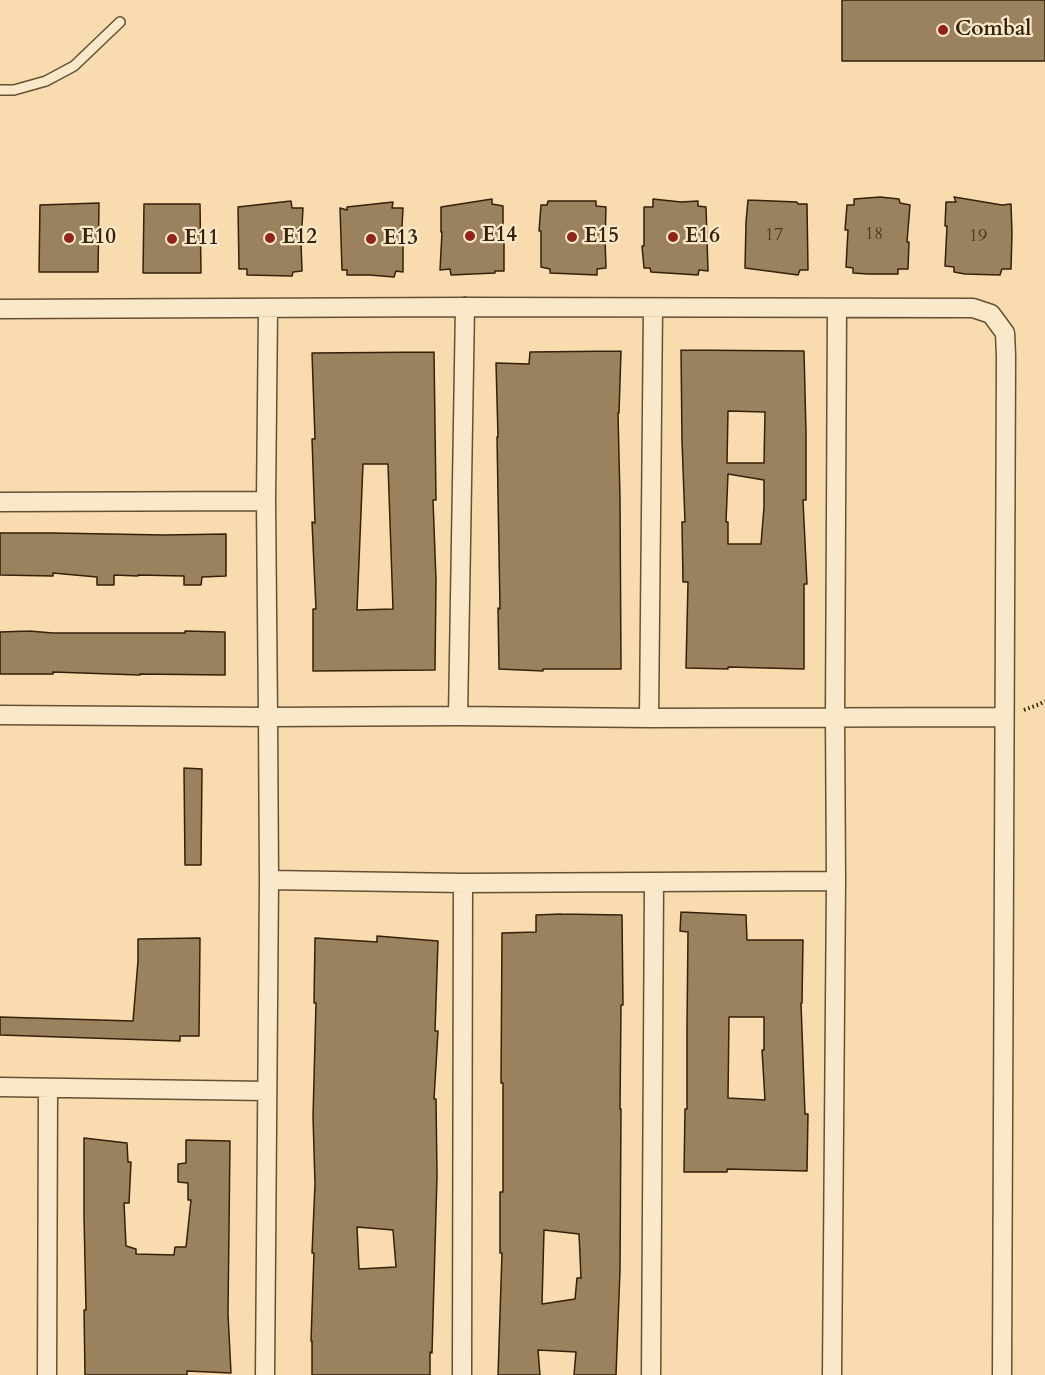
<!DOCTYPE html>
<html>
<head>
<meta charset="utf-8">
<style>
  body { margin:0 }
  canvas { display:block; background:#f8dcaf }
</style>
</head>
<body>
<canvas width="1045" height="1375"></canvas>
<script>
const context = document.querySelector('canvas').getContext('2d');
context.lineJoin = 'round';
function paint(path, color) {
  context.fillStyle = color;
  context.fill(path, 'evenodd');
}
function poly(rows) {
  const path = new Path2D();
  for (const r of rows) {
    path.moveTo(r[0], r[1]);
    for (let i = 2; i < r.length; i += 2) path.lineTo(r[i], r[i + 1]);
  }
  return path;
}
function stroke(path, color, width, dash) {
  context.strokeStyle = color;
  context.lineWidth = width;
  context.lineCap = dash ? 'butt' : 'round';
  context.setLineDash(dash || []);
  context.stroke(path);
}
function label(font, color, halo, rows, align = 'center') {
  context.font = font + ' Cardo,serif';
  context.lineWidth = 4.5;
  context.setLineDash([]);
  context.textBaseline = 'middle';
  context.strokeStyle = halo;
  context.fillStyle = color;
  for (const [text, x, y, turn = 0] of rows) {
    context.save();
    context.translate(x, y);
    context.rotate((+turn || 0) * Math.PI / 180);
    context.textAlign = isNaN(turn) ? turn : align;
    if (halo) context.strokeText(text, 0, 0);
    context.fillText(text, 0, 0);
    context.restore();
  }
}
const building = poly([
  [842,0,1045,0,1045,61,842,61,842,0],
  [880,197,899,199,900,203,910,205,907,242,909,242,908,269,898,269,898,274,868,274,853,273,853,268,846,267,848,230,845,230,847,205,854,205,854,199,880,197],
  [954,197,1002,205,1011,204,1012,233,1011,269,1002,269,1000,275,965,274,954,272,954,267,945,266,947,226,945,226,946,202,956,202,954,197],
  [492,199,492,204,503,206,503,242,504,242,504,271,495,271,495,273,451,275,450,269,440,270,442,232,441,232,441,207,492,199],
  [653,199,681,202,698,201,698,206,706,207,708,271,699,270,698,275,651,272,650,268,644,268,642,246,644,246,644,207,653,207,653,199],
  [748,200,797,202,798,204,807,204,808,270,800,270,798,275,745,268,746,222,748,200],
  [291,201,292,208,303,208,301,243,302,271,293,272,292,276,247,275,247,269,239,269,238,207,291,201],
  [548,201,596,201,596,206,606,207,605,240,606,268,597,269,597,275,550,273,550,269,541,267,541,231,539,231,541,205,547,205,548,201],
  [393,202,392,208,403,208,401,245,403,245,403,272,396,271,394,277,370,275,347,275,347,270,342,270,340,208,347,210,347,207,393,202],
  [99,203,98,272,39,272,40,205,99,203],
  [144,204,200,204,201,273,143,273,144,204],
  [681,350,804,351,806,433,806,500,803,500,807,584,804,584,804,669,728,667,728,669,686,668,688,582,683,582,682,522,685,522,682,441,681,350],
  [728,411,765,412,764,463,727,463,728,411],
  [728,474,764,480,764,507,761,544,728,544,728,522,726,522,728,474],
  [621,351,619,413,618,413,620,499,621,669,543,669,543,671,499,669,498,608,500,609,497,437,498,437,496,363,529,364,530,352,621,351],
  [434,352,436,500,433,500,436,580,435,670,313,671,313,609,316,609,312,522,315,523,312,439,315,439,312,353,434,352],
  [363,464,388,464,393,609,357,610,363,464],
  [0,533,54,533,164,535,226,534,226,576,202,577,201,585,184,585,184,576,138,575,138,576,114,575,114,585,97,585,97,577,53,573,53,576,0,575,0,533],
  [29,631,53,633,185,633,185,631,225,632,225,675,140,674,140,675,53,672,53,674,0,674,0,632,29,631],
  [184,768,202,769,201,865,185,865,184,768],
  [681,912,746,915,747,940,803,940,802,1003,801,1003,805,1114,808,1114,807,1171,727,1169,727,1172,684,1172,685,1109,687,1109,687,1026,688,932,680,931,681,912],
  [729,1017,764,1017,764,1050,762,1050,765,1100,728,1098,729,1017],
  [561,914,622,915,623,1005,621,1005,620,1109,621,1109,620,1270,616,1375,574,1375,576,1352,538,1350,540,1375,498,1375,502,1253,500,1253,500,1192,503,1192,503,1083,501,1083,502,933,536,932,536,915,561,914],
  [544,1230,579,1234,581,1278,577,1278,575,1299,542,1304,544,1230],
  [377,936,438,941,435,1031,438,1031,434,1099,436,1099,437,1176,432,1353,430,1352,430,1375,312,1375,312,1341,311,1341,314,1253,312,1253,315,1184,313,1117,316,1003,314,1003,315,938,377,942,377,936],
  [357,1227,393,1230,396,1267,359,1269,357,1227],
  [200,938,199,1036,180,1036,180,1041,0,1035,0,1017,133,1021,138,961,138,939,200,938],
  [84,1138,127,1143,128,1162,131,1162,129,1203,124,1203,126,1246,136,1249,136,1254,174,1255,175,1247,186,1247,191,1200,188,1200,188,1183,178,1182,178,1164,186,1163,186,1140,230,1141,228,1314,231,1373,187,1371,187,1375,85,1375,84,1310,86,1310,84,1216,84,1138]
]);
paint(building, '#9a825f');
stroke(building, '#352109', 1.5);
const service = poly([
  [0,90,14,90,46,81,74,66,120,22]
]);
const minor = poly([
  [0,309,465,307,973,308,991,314,1005,333,1006,356,1002,1375],
  [0,502,266,501],
  [0,715,268,717,458,716,649,718,1004,717],
  [458,716,465,307],
  [649,718,653,308],
  [269,880,463,883,836,881],
  [0,1087,266,1091],
  [47,1375,48,1088],
  [265,1375,269,880,268,717,266,501,268,309],
  [462,1375,463,883],
  [651,1375,654,883],
  [832,1375,836,881,835,718,837,308]
]);
stroke(service, '#665032', 12);
stroke(minor, '#665032', 21);
stroke(poly([
  [1024,710,1040,704,1045,701]
]), '#352109', 4, [1.5, 3]);
stroke(service, '#fae8cb', 9);
stroke(minor, '#fae8cb', 18);
for (const [x, y, r, color] of [
  [943,30,6,"#8f2418"],
  [470,236,6,"#8f2418"],
  [572,237,6,"#8f2418"],
  [673,237,6,"#8f2418"],
  [69,238,6,"#8f2418"],
  [270,238,6,"#8f2418"],
  [172,239,6,"#8f2418"],
  [371,239,6,"#8f2418"]
]) {
  const dot = new Path2D();
  dot.arc(x, y, r, 0, 2 * Math.PI);
  context.fillStyle = color;
  context.fill(dot);
  stroke(dot, '#fae8cb', 2);
}
label('18px', '#4e391e', null, [
  ["18",874,235],
  ["17",774,236],
  ["19",978,237]
]);
label('bold 21px', '#352109', '#fae8cb', [
  ["Combal",955,30],
  ["E14",482,236],
  ["E15",584,237],
  ["E16",685,237],
  ["E10",81,238],
  ["E12",282,238],
  ["E11",184,239],
  ["E13",383,239]
], 'left');
</script>
</body>
</html>
